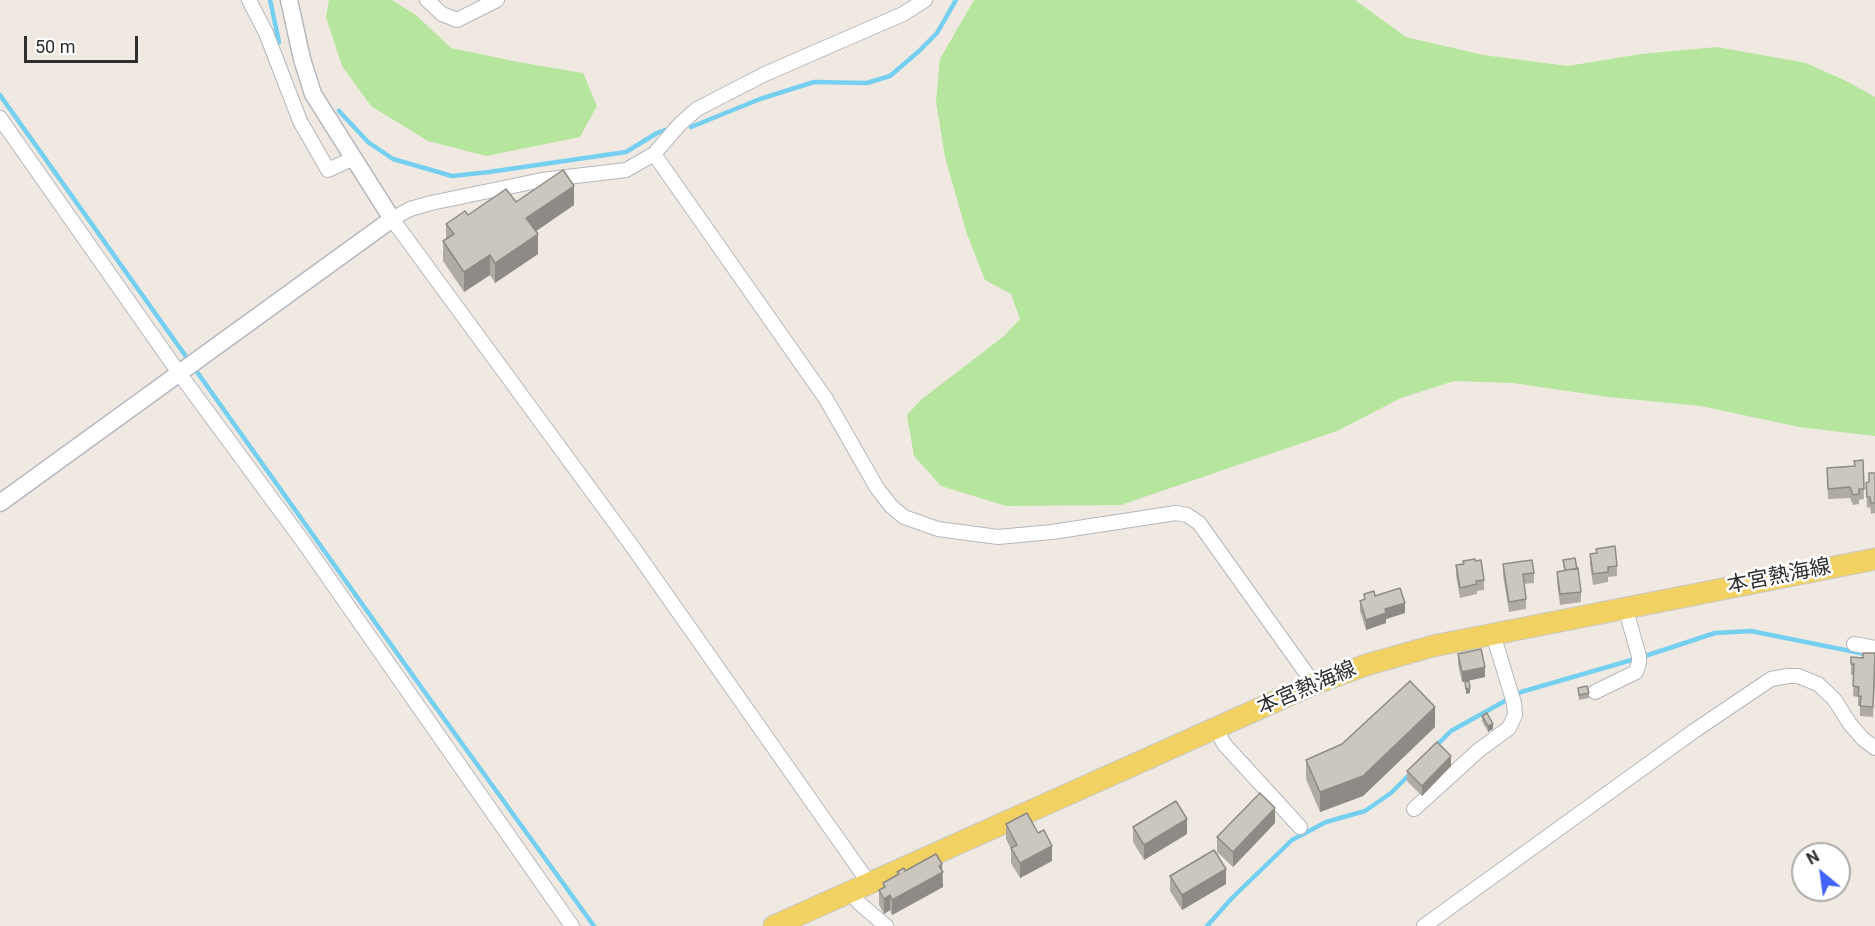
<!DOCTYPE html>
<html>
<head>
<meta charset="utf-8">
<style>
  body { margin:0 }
  #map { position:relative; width:1875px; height:926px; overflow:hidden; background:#efe9e1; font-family:Roboto,sans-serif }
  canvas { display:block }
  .north { position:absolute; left:1791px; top:842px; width:60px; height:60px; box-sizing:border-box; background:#fff; border:2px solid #ababab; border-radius:50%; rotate:331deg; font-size:16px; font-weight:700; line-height:24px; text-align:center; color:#2e2e2e }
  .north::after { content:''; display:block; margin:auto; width:21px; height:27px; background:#4264fb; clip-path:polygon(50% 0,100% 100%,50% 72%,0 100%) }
  .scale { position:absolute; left:24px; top:36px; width:114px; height:27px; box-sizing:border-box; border:3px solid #2e2e2e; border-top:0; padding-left:8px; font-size:18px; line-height:21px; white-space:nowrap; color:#2e2e2e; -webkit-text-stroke:4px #fff; paint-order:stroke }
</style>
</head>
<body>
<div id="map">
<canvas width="1875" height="926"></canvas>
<div class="north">N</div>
<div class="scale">50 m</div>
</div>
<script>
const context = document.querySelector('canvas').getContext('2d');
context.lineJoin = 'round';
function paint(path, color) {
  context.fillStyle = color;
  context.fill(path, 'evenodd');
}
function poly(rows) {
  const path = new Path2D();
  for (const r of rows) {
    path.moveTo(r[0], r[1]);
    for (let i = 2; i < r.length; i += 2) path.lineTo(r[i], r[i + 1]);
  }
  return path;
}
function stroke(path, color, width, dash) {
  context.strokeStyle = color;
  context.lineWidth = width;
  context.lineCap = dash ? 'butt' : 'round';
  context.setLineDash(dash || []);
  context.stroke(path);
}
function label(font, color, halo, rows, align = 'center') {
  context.font = font + ' Roboto,"Noto Sans JP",sans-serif';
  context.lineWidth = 5;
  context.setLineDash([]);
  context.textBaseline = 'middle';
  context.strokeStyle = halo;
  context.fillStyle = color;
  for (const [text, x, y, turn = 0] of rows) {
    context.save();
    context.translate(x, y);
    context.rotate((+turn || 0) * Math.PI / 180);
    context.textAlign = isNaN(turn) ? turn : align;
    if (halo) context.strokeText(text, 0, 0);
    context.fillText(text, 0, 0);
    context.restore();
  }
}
paint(poly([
  [329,0,392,0,416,15,451,48,518,62,583,73,597,106,580,137,486,156,428,141,371,106,342,66,326,17],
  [974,0,1355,0,1406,37,1483,55,1568,66,1641,54,1717,47,1806,63,1846,81,1875,97,1875,436,1799,427,1701,406,1608,397,1513,383,1454,381,1401,398,1337,431,1121,505,1006,506,941,486,914,456,907,415,922,399,1004,336,1020,319,1011,294,985,280,967,234,945,157,936,101,940,59]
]), '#b6e59e');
stroke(poly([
  [270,0,279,42],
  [0,95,424,691,594,926],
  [339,111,368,142,393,159,452,176,489,172,626,152,657,133,665,130],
  [691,127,760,99,814,82,867,83,890,76,918,52,937,33,956,0],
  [1436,746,1451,731,1521,692,1642,657,1715,633,1751,631,1875,656],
  [1207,926,1232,898,1292,840,1326,822,1365,811,1391,793,1410,774]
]), '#75cff0', 4.5);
const minor = poly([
  [249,0,266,33,300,121,328,170,354,158],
  [427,0,442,14,457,20,497,0],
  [0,118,179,373,302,540,572,926],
  [654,154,826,399,877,488,891,506,904,517,938,529,998,537,1052,532,1176,513,1187,515,1199,523,1314,684],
  [1854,644,1875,648],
  [1595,692,1636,672,1639,663,1639,656,1625,607],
  [1216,729,1224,744,1300,827],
  [1414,809,1479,750,1509,728,1515,715,1514,703,1493,634],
  [869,883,632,546,392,219,410,209,431,203,542,180,626,170,654,154,680,124,697,109,765,74,903,14,925,0],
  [851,892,859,903,886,926],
  [1424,926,1694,731,1771,679,1788,676,1798,676,1818,684,1834,699,1850,724,1863,739,1875,748]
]);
const tertiary = poly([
  [0,503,392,219,313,94,302,59,289,0]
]);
const primary = poly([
  [774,926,1314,684,1366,665,1433,646,1875,559]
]);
stroke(minor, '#b4b7c1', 16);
stroke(tertiary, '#b4b7c1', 19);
stroke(primary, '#c9c9c9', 23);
stroke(minor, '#fff', 14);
stroke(tertiary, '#fff', 16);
stroke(primary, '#f2d163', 21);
paint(poly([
  [516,202,574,205,536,231,538,254,495,283,490,275,464,292,443,261,443,241,446,239,446,224,468,215],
  [1863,460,1864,499,1859,500,1859,504,1853,505,1850,498,1828,499,1827,468,1854,466],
  [1869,473,1875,473,1875,513,1871,514,1870,507,1867,508,1866,483,1869,482],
  [1596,549,1617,566,1617,576,1608,577,1608,582,1593,585,1590,564,1590,554,1596,553],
  [1563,560,1581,592,1581,602,1560,605,1557,582,1557,572,1564,571],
  [1463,561,1475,561,1484,580,1484,590,1477,591,1477,594,1460,598,1456,575,1456,565,1463,564],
  [1503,564,1534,573,1534,583,1524,584,1526,599,1526,609,1509,612,1503,575],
  [1364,594,1375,596,1405,613,1386,619,1386,623,1366,630,1360,611,1360,601,1364,600],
  [1875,653,1875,683,1873,717,1860,716,1860,706,1858,706,1858,697,1853,696,1854,675,1851,675,1851,657,1863,658],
  [1458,654,1485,677,1462,682,1458,664],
  [1578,688,1589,693,1589,698,1579,700],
  [1482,716,1493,729,1488,732,1482,721],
  [1435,727,1363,796,1320,812,1306,779,1306,760],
  [1451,766,1422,796,1407,781,1407,771],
  [1275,823,1233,867,1217,852,1217,837],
  [1006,824,1052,861,1020,878,1011,863,1011,849,1006,839],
  [1133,827,1187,834,1144,860,1133,842],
  [905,871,942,871,943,887,892,915,890,910,884,914,879,905,879,890,883,888,883,883,897,875,897,872],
  [1170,876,1226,884,1182,910,1170,891]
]), '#afaba4');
paint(poly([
  [574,186,574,205,526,238,526,218],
  [538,234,538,254,495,283,495,263],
  [490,255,490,275,464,292,464,272],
  [1405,603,1405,613,1386,619,1386,623,1366,630,1366,620,1385,609],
  [1485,667,1485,677,1462,682,1462,672],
  [1470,688,1470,693,1466,694,1466,689],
  [1435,707,1435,727,1363,796,1320,812,1320,792],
  [1493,724,1493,729,1488,732,1488,726],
  [1451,756,1451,766,1422,796,1422,786],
  [1275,808,1275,823,1233,867,1233,852],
  [1187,819,1187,834,1144,860,1144,845],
  [1052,846,1052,861,1020,878,1020,863],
  [942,864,943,887,892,915,892,900],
  [1226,869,1226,884,1182,910,1182,895],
  [890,895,890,910,884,914,884,899]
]), '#8e8b86');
const building = poly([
  [563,170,574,186,526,218,538,234,495,263,490,255,464,272,443,241,454,234,446,224,465,211,468,215,506,189,516,202,563,170],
  [1863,460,1864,489,1859,489,1859,494,1853,495,1850,487,1828,489,1827,468,1855,466,1854,461,1863,460],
  [1869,473,1875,473,1875,503,1871,503,1870,497,1867,497,1866,483,1869,482,1869,473],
  [1615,546,1617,566,1608,567,1608,572,1593,574,1590,554,1597,553,1596,549,1615,546],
  [1575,558,1577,569,1565,570,1563,560,1575,558],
  [1475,559,1475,561,1481,560,1484,580,1476,581,1477,584,1460,588,1456,565,1464,564,1463,561,1475,559],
  [1532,560,1534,573,1523,574,1526,599,1509,602,1503,564,1532,560],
  [1578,568,1581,592,1560,594,1557,572,1578,568],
  [1400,588,1405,603,1385,609,1386,613,1366,620,1360,601,1365,599,1364,594,1374,591,1375,596,1400,588],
  [1481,649,1485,667,1462,672,1458,654,1481,649],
  [1863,653,1875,653,1873,707,1860,706,1861,696,1858,696,1859,687,1853,686,1854,664,1851,664,1851,657,1863,658,1863,653],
  [1410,681,1435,707,1363,776,1320,792,1306,760,1342,744,1410,681],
  [1469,681,1470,688,1466,689,1465,682,1469,681],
  [1587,686,1589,693,1579,695,1578,688,1587,686],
  [1487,713,1493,724,1488,726,1482,716,1487,713],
  [1437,742,1451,756,1422,786,1407,771,1437,742],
  [1260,793,1275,808,1233,852,1217,837,1260,793],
  [1176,801,1187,819,1144,845,1133,827,1176,801],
  [1027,813,1038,833,1044,830,1052,846,1020,863,1011,848,1017,845,1006,824,1027,813],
  [1214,850,1226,869,1182,895,1170,876,1214,850],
  [936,854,942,864,939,866,943,872,892,900,890,895,884,899,879,890,885,887,883,883,899,874,897,872,904,868,905,871,936,854]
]);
paint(building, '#cbc7bf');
stroke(building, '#8e8b86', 1.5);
label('21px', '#2e2e2e', '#fff', [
  ["本宮熱海線",1779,577,-11],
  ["本宮熱海線",1307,689,-23]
]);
</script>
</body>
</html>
